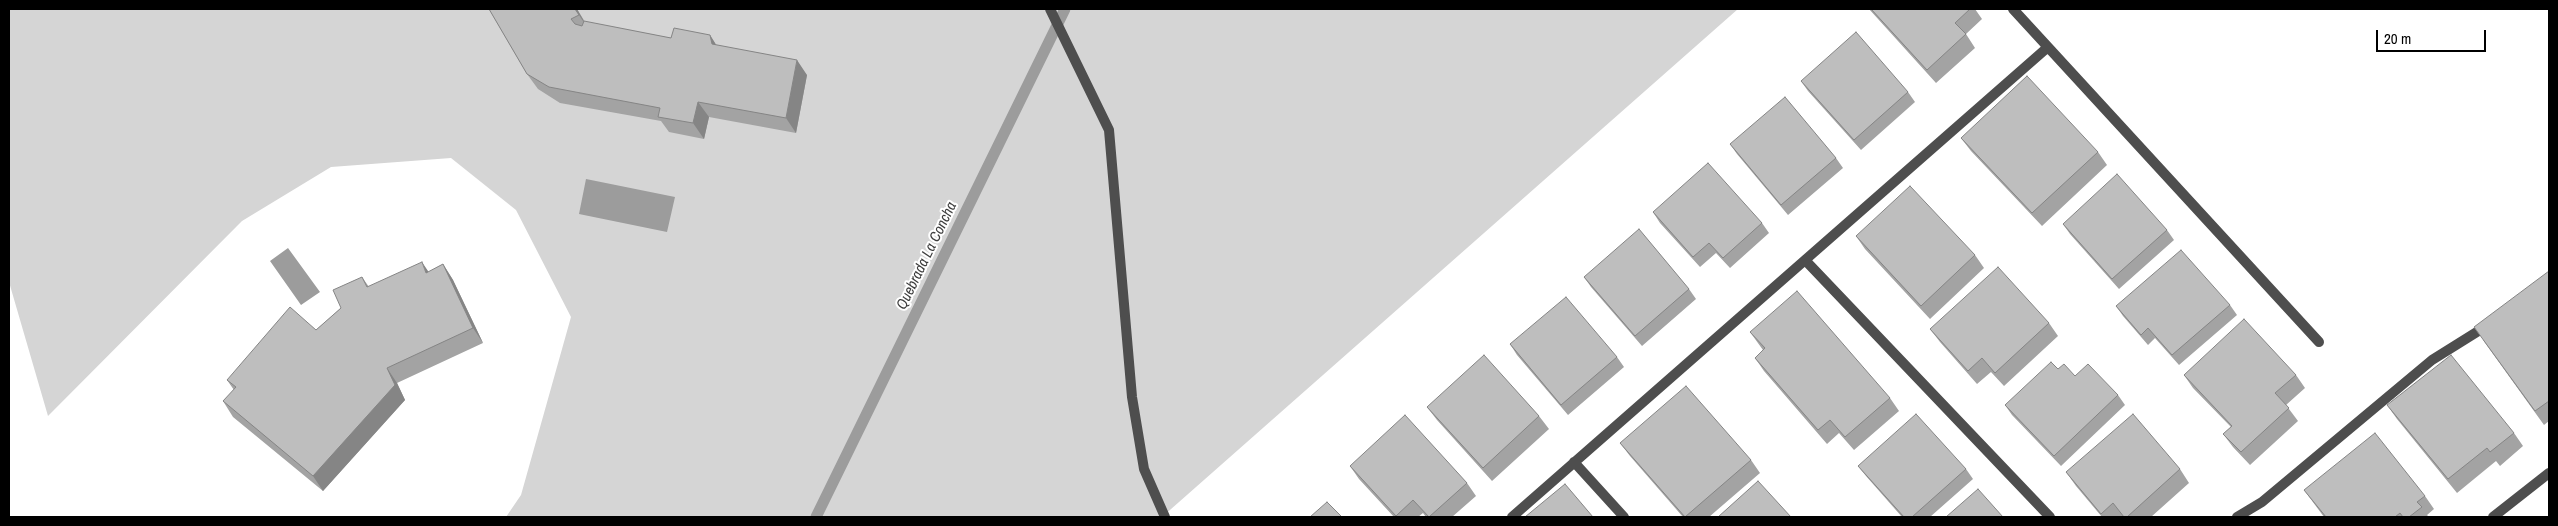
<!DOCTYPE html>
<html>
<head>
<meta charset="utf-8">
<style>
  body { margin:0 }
  #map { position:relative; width:2558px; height:526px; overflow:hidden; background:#fff; font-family:"Archivo Narrow",sans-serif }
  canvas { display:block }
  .frame { position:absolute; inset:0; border:10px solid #000; pointer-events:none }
  .scale { position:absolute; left:2376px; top:30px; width:110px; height:22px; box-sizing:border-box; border:2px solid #000; border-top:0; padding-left:6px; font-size:15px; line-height:18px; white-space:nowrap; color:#000; -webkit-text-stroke:4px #fff; paint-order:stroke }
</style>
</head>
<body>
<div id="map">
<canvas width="2558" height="526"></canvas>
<div class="frame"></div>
<div class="scale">20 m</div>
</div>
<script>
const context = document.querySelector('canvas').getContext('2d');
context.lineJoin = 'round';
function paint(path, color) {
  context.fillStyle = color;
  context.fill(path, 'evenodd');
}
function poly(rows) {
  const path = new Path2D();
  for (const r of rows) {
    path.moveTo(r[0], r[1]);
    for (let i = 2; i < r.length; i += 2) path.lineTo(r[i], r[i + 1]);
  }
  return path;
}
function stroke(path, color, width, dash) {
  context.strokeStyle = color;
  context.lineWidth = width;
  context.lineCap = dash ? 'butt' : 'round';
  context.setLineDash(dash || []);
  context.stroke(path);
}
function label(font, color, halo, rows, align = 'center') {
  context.font = font + ' "Archivo Narrow",sans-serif';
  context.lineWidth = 4;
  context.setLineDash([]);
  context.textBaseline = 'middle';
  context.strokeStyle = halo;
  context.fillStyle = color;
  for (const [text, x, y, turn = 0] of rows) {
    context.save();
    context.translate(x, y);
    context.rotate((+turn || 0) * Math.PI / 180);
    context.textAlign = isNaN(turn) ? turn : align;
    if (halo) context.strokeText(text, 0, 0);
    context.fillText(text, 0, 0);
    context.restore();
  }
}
paint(poly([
  [9,9,1738,9,1162,517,506,517,521,495,571,317,516,210,451,158,331,167,242,221,48,416,9,282]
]), '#d5d5d5');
paint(poly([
  [586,179,675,197,667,232,579,214],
  [288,248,320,292,301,305,270,261]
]), '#9c9c9c');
stroke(poly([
  [816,517,1065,9]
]), '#9c9c9c', 11);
stroke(poly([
  [2013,9,2319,342],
  [1805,260,2050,517],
  [1574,462,1624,517],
  [1512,517,2048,47],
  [2237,517,2262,502,2432,360,2488,325],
  [2493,517,2549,473]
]), '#4e4e4e', 10);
stroke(poly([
  [1050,9,1109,130,1132,397,1144,469,1165,517]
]), '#4e4e4e', 10);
paint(poly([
  [489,9,577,9,585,22,671,38,710,35,716,45,807,75,796,133,709,117,704,139,669,132,661,121,560,103,538,89,527,74],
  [1869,9,1975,9,1982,19,1966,34,1975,48,1936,83],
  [1801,81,1908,92,1915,102,1861,150,1808,91],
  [1961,138,2098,152,2107,165,2042,226,1971,151],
  [1730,144,1836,158,1843,168,1788,215,1737,154],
  [1653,212,1762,223,1769,233,1730,268,1716,253,1700,267,1660,223],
  [2063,224,2167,230,2174,240,2119,289,2070,234],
  [1856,236,1975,255,1984,268,1930,319,1865,249],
  [443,264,453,280,483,343,397,383,405,400,323,491,233,417,223,401,234,390,227,380,316,330,341,308,362,277,369,287,429,272],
  [2549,271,2549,421,2544,425,2483,340],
  [1584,277,1689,289,1696,299,1642,346,1591,287],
  [2230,305,2237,315,2179,365,2155,338,2148,345,2123,316,2116,306],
  [2049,323,2058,336,2004,386,1991,372,1977,384,1940,342,1930,329],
  [1750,332,1890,398,1899,411,1854,450,1839,433,1827,444,1764,371,1755,358,1763,350],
  [1510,344,1617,357,1624,367,1568,415,1517,355],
  [2058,369,2075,376,2118,395,2125,405,2061,466,2012,415,2005,405],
  [2184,375,2296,375,2305,388,2286,405,2298,421,2250,465,2233,447,2223,434,2231,427,2193,388],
  [2387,405,2514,433,2523,446,2500,466,2496,461,2457,493,2397,419],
  [1427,407,1539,416,1549,429,1492,481,1437,420],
  [1620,443,1751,460,1760,473,1709,517,1683,517,1630,456],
  [1350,466,1467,483,1476,496,1452,517,1426,517,1423,513,1418,517,1394,517,1359,479],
  [1858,466,1966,469,1973,479,1930,517,1902,517,1866,476],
  [2180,469,2189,483,2151,517,2123,517,2122,516,2121,517,2102,517,2076,486,2066,472],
  [2304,490,2425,496,2434,509,2427,515,2429,517,2324,517]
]), '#a3a3a3');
paint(poly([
  [575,9,577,9,589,30],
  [710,35,720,51,712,44],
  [797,60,807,75,796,133,786,118],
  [698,102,709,117,704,139,693,123],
  [422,262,432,277,426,273],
  [443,264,453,280,483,343,473,328],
  [387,368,397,383,405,400,323,491,313,476]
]), '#858585');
const building = poly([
  [489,9,575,9,579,15,571,19,575,24,582,26,584,21,671,38,674,28,710,35,712,44,797,60,786,118,698,102,693,123,658,117,660,108,549,87,527,74,489,9],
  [1871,9,1970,9,1955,23,1966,34,1927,70,1871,9],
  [1856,32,1908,92,1854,140,1801,81,1856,32],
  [2027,76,2098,152,2032,213,1961,138,2027,76],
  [1785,97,1836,158,1781,205,1730,144,1785,97],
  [1708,163,1762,223,1723,258,1709,243,1693,257,1653,212,1708,163],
  [2117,174,2167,230,2112,279,2063,224,2117,174],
  [1910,186,1975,255,1921,306,1856,236,1910,186],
  [1639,229,1689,289,1635,336,1584,277,1639,229],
  [2181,250,2230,305,2172,355,2148,328,2141,335,2116,306,2181,250],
  [422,262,426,273,443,264,473,328,387,368,395,385,313,476,223,401,236,387,227,380,290,307,316,330,341,308,333,290,362,277,367,287,422,262],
  [1998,267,2049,323,1995,373,1982,358,1968,371,1930,329,1998,267],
  [2549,271,2549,401,2535,411,2474,327,2549,271],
  [1797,291,1890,398,1845,437,1830,420,1818,430,1755,358,1765,348,1750,332,1797,291],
  [1566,297,1617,357,1561,405,1510,344,1566,297],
  [2244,319,2296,375,2275,393,2289,408,2241,452,2223,434,2232,426,2184,375,2244,319],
  [1484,355,1539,416,1483,468,1427,407,1484,355],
  [2451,355,2514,433,2490,452,2487,448,2448,479,2387,405,2451,355],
  [2051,362,2058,369,2064,364,2075,376,2088,364,2118,395,2054,456,2005,405,2051,362],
  [1686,386,1751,460,1685,517,1620,443,1686,386],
  [1916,414,1966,469,1912,517,1904,517,1858,466,1916,414],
  [2133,414,2180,469,2127,517,2124,517,2113,503,2101,514,2066,472,2133,414],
  [1405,415,1467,483,1429,517,1413,500,1396,516,1350,466,1405,415],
  [2375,433,2425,496,2417,502,2422,507,2409,517,2403,517,2400,513,2395,517,2326,517,2304,490,2375,433],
  [1758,481,1791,517,1718,517,1758,481],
  [1565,484,1593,517,1525,517,1565,484],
  [1978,489,2003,517,1946,517,1978,489],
  [1327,502,1342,517,1310,517,1327,502]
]);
paint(building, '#bebebe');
stroke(building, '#858585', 1);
label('italic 15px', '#3d3d3d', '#fff', [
  ["Quebrada La Concha",927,256,-64]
]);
</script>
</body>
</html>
